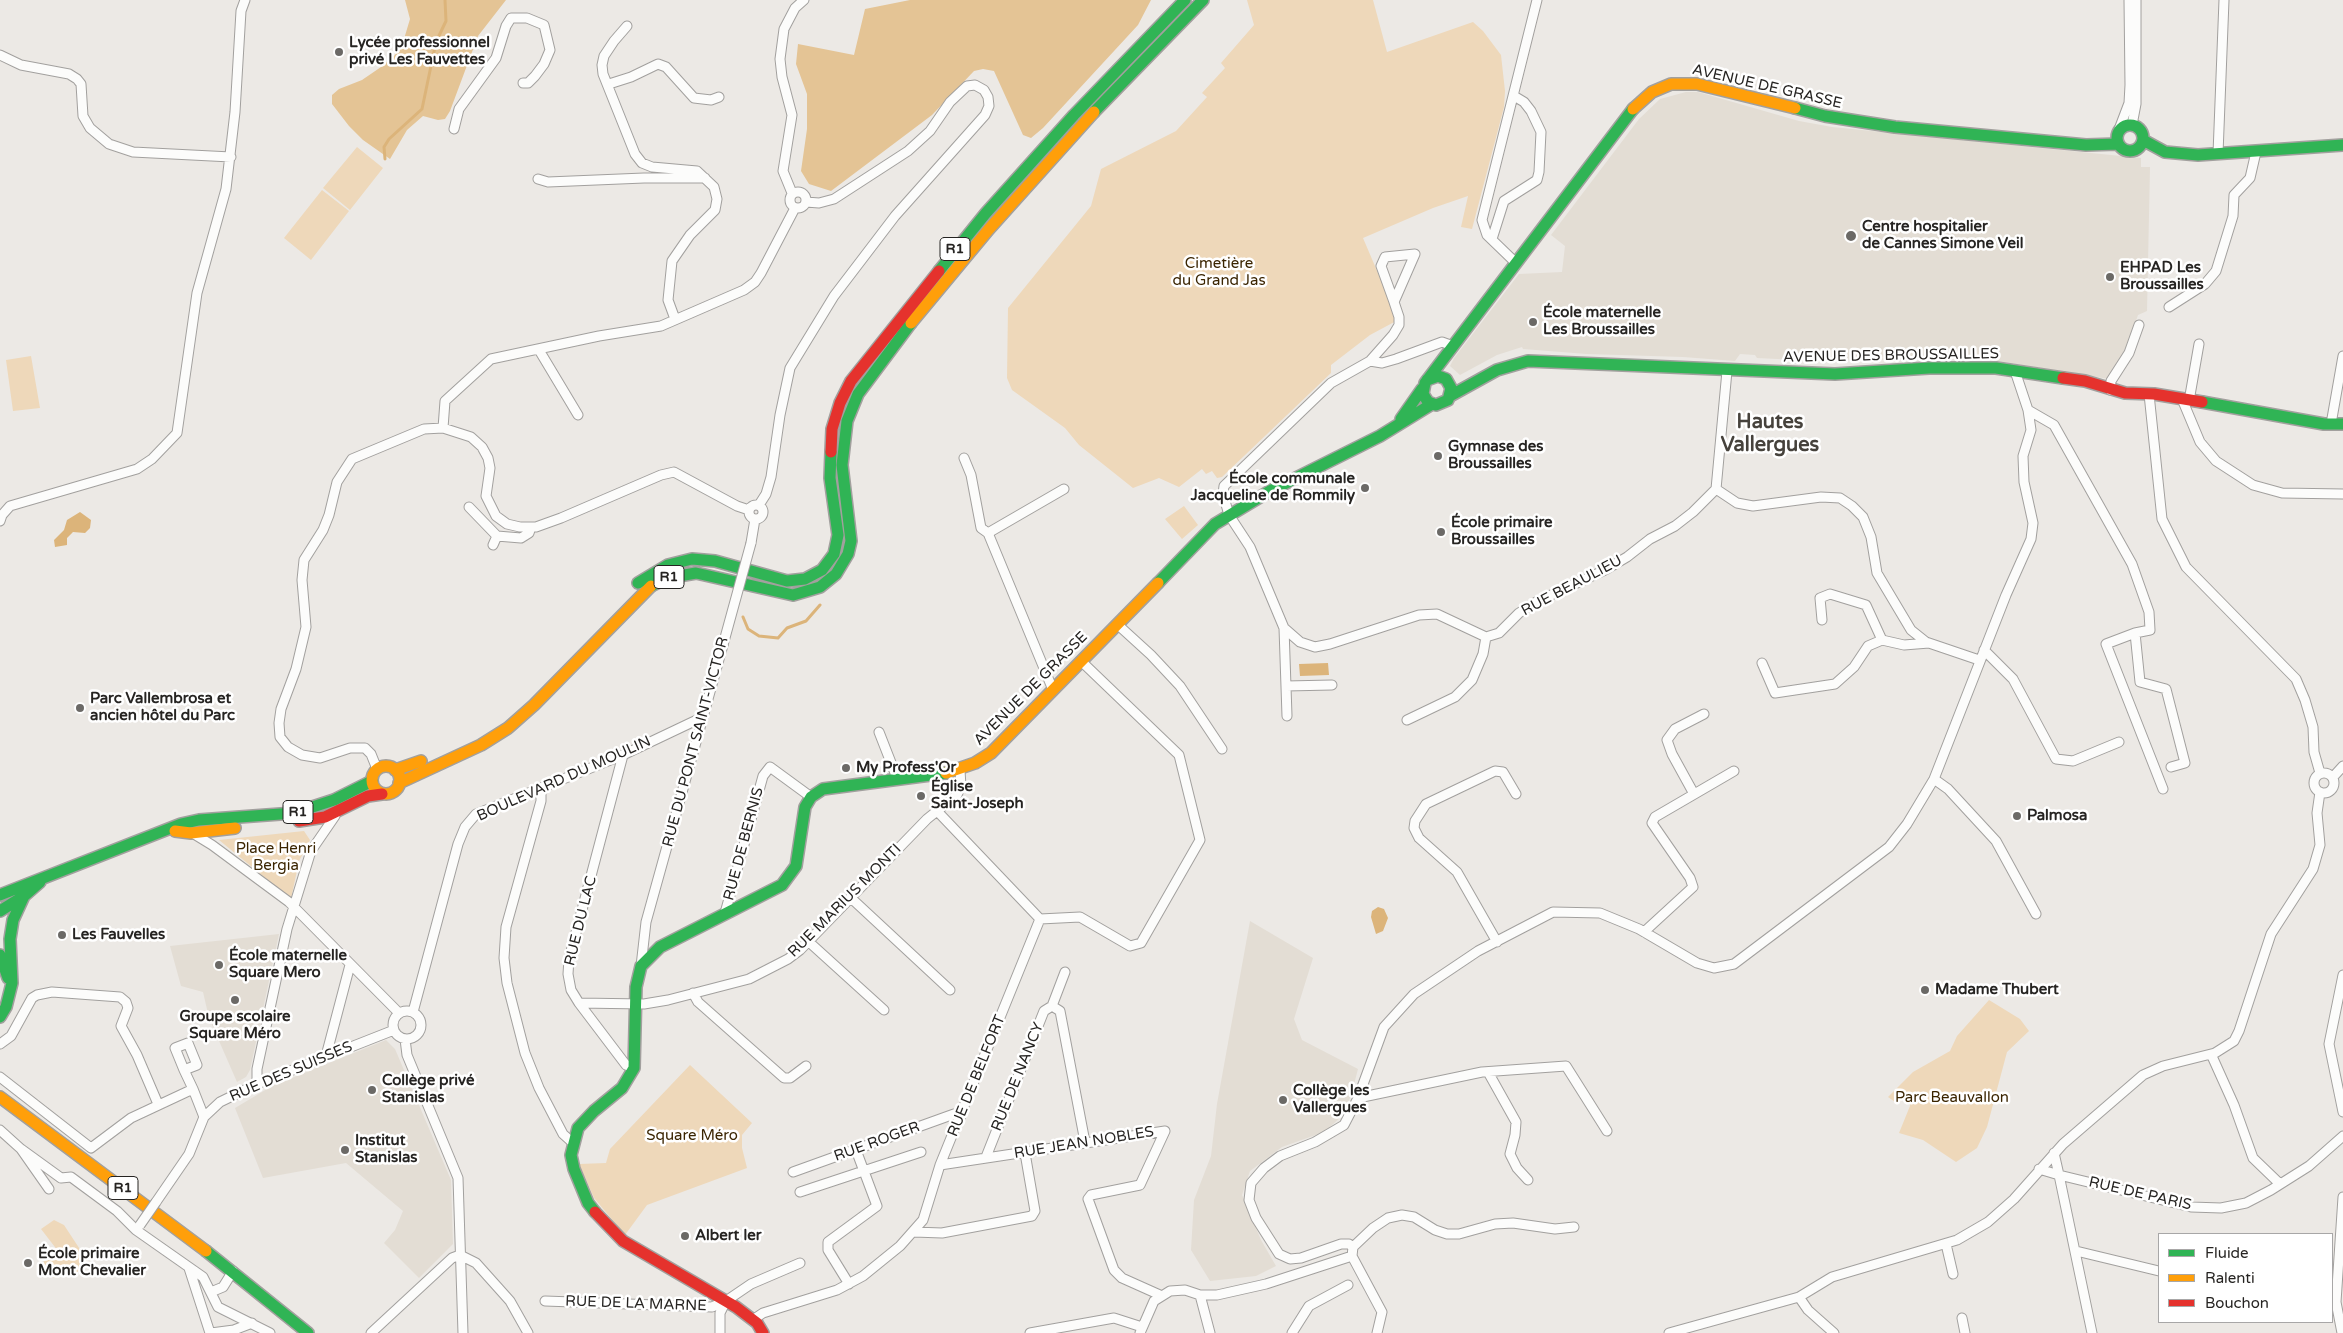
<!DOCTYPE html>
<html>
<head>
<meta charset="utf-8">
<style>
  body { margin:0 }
  #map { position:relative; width:2343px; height:1333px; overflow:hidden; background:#ece9e5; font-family:"Varela Round",sans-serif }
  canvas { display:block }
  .legend { position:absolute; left:2158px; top:1233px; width:175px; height:90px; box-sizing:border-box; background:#fff; border:1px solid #a8a7a7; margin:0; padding:6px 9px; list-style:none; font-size:15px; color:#262422 }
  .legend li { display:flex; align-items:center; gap:10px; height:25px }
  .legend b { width:25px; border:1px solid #a8a7a7 }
</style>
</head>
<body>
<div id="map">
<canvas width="2343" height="1333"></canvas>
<ul class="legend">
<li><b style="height:6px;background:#30b455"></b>Fluide</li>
<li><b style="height:6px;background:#ff9f0a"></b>Ralenti</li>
<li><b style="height:6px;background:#e5322d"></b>Bouchon</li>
</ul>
</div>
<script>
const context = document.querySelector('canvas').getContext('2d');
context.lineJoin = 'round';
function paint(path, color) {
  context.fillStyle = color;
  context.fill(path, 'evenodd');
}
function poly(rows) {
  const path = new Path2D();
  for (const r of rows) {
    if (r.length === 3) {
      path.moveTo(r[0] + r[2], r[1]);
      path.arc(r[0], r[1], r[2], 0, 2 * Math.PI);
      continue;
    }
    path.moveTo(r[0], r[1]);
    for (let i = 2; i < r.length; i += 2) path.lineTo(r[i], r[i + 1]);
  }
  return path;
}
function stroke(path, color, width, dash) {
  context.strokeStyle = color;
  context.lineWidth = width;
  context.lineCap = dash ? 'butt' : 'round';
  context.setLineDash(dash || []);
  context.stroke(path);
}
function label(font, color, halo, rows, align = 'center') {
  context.font = font + ' "Varela Round",sans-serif';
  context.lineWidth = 5;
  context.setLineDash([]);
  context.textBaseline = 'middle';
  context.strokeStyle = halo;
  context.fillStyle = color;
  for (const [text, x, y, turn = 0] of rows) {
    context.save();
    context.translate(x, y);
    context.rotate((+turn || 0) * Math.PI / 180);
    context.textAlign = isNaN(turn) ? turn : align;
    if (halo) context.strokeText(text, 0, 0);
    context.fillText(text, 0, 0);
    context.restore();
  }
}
paint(poly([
  [1686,92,1698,92,1799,121,1832,127,2141,158,2141,167,2150,167,2147,311,2138,315,2123,359,2109,379,1979,358,1818,361,1757,358,1755,355,1740,354,1735,361,1683,357,1587,354,1523,349,1522,347,1497,355,1460,375,1450,366,1454,358,1519,274,1562,272,1565,246,1551,235,1639,119,1660,99],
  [1250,921,1313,958,1294,1019,1302,1040,1358,1069,1351,1096,1340,1118,1324,1132,1282,1147,1250,1171,1242,1195,1261,1240,1276,1266,1256,1276,1210,1281,1191,1250,1194,1200,1211,1156,1217,1104],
  [279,934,250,1070,246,1077,237,1082,209,1018,203,992,181,986,170,946],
  [386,1040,395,1049,451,1180,453,1244,419,1278,384,1243,395,1230,403,1211,346,1163,263,1178,235,1108,272,1086]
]), '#e3ddd4');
paint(poly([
  [1247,0,1373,0,1387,52,1473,22,1483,31,1501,55,1505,91,1504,107,1472,229,1461,227,1468,196,1433,208,1363,238,1398,320,1370,335,1331,365,1331,373,1222,477,1217,478,1212,471,1206,474,1202,469,1179,487,1159,478,1133,488,1079,445,1065,428,1012,390,1007,378,1008,308,1091,206,1101,169,1176,131,1207,97,1202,93,1225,68,1221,63,1254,25],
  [357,147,383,168,350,210,323,188],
  [322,190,349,211,311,260,284,238],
  [31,356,40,408,13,411,6,360],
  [1184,506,1198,525,1182,539,1165,519],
  [304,831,310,840,299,861,291,899,219,840],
  [1989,1000,2020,1019,2029,1031,2007,1052,1987,1127,1977,1148,1956,1162,1923,1140,1899,1133,1910,1106,1909,1098,1905,1096,1898,1104,1888,1097,1913,1072,1950,1051,1957,1036],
  [690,1065,752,1123,742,1135,742,1148,747,1168,647,1205,625,1235,594,1198,579,1164,606,1163,610,1149],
  [54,1220,64,1225,87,1260,78,1272,54,1278,43,1262,58,1251,41,1229]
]), '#eed8ba');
paint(poly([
  [405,0,506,0,478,36,450,111,445,119,438,120,423,116,407,130,390,159,363,140,349,126,332,104,332,95,339,89,362,80,381,67,395,55,404,39,410,19],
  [910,0,1151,0,1138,25,1043,128,1031,138,1023,135,994,71,983,69,974,71,932,115,831,191,809,184,801,171,807,129,807,94,796,64,798,44,854,55,865,9]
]), '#e4c495');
paint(poly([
  [80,512,91,520,90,528,85,533,73,532,67,538,67,545,55,547,54,540,64,530,67,520],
  [1328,663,1329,675,1300,676,1299,664],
  [1378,907,1384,909,1388,918,1383,931,1376,934,1371,917,1372,911]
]), '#dcb47a');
stroke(poly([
  [385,159,384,147,389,139,422,109,436,42,446,21,445,0],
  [743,617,748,629,759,636,778,638,787,628,806,621,820,605]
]), '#dcb47a', 3);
const street = poly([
  [627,26,614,41,604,56,602,65,603,74,635,154,642,163,652,167,697,171,714,187,717,199,715,210,690,235,672,261,668,300,675,319],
  [0,55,21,65,69,74,77,79,81,84,83,116,90,128,109,144,133,152,231,157],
  [609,84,631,77,658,64,666,67,694,98,711,100,719,97],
  [2132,125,2136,104,2136,0],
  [454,129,459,109,496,58,506,26,511,18,527,18,544,25,550,50,544,64,535,76,528,83,523,83],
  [2118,132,2129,103,2130,85,2129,0],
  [2218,154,2224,0],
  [538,179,548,182,644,178,705,178],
  [798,200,8],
  [792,193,783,171,792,115,782,77,780,59,784,29,795,8,804,0],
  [1492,239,1504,201,1537,180,1539,172,1541,132,1531,111,1524,102,1514,96],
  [1516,263,1487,235,1482,220,1537,0],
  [1394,302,1415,254,1385,257,1381,266,1394,302,1399,317,1399,325,1393,335,1370,361,1331,383,1224,486,1223,494,1229,515,1250,547,1284,628,1300,642,1315,647,1330,644,1419,615,1437,614,1486,637,1499,633,1519,613,1536,602,1605,570,1627,557,1650,539,1675,526,1693,512,1716,489],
  [2169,307,2205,284,2216,271,2233,216,2234,195,2250,178,2256,152],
  [539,350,578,415],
  [1370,361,1382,363,1396,359,1442,342,1453,346],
  [2110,390,2111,381,2129,353,2139,325],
  [2149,394,2162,519,2186,567,2296,679,2305,700,2313,727,2314,752,2320,773],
  [2182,399,2200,442,2216,461,2253,485,2282,493,2343,494],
  [2189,401,2199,344],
  [2028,410,2054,425,2132,564,2149,612,2150,630,2135,633,2140,682,2166,689,2185,763,2171,767],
  [2331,424,2343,356],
  [443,428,445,401,491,359,599,336,661,326,744,290,755,282,761,273,795,208],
  [964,458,971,475,981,528,988,533],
  [1716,489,1737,503,1753,506,1821,497,1840,498,1852,506,1863,517,1871,537,1877,573,1911,630,1926,642,1979,660],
  [1716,489,1727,371],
  [756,512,7],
  [759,505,766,494,771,477,780,415,790,368,834,296,863,258,895,216,985,115,989,106,988,97,984,90,975,85,967,86,950,102,930,131,908,151,834,199,819,203,806,202],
  [469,507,497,536,521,538,529,533,531,527],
  [0,521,2,515,10,506,137,469,152,459,177,433,197,293,226,189,235,112,241,11,245,0],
  [751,543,755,519],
  [493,545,497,536],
  [1822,620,1820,598,1830,594,1866,605,1882,640],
  [1117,624,1151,655,1180,686,1222,749],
  [1284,628,1287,716],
  [2135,633,2106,644,2163,789],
  [1984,650,2013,679,2056,759,2073,761,2119,742],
  [1762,663,1775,693,1835,684,1854,667,1868,646,1882,640,1904,645,1929,643],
  [1286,686,1332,685],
  [1053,690,988,533,1064,489],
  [1407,720,1455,697,1472,680,1483,654,1486,637],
  [879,732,897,778],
  [623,755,569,959,568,974,571,990,579,1003,626,1065,634,1068],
  [377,769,371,754,365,748,350,748,320,758,302,755,288,747,280,737,279,723,281,709,296,669,306,627,302,580,304,560,323,530,329,515,337,482,352,459,424,429,443,428,471,437,482,447,488,458,490,468,486,496,496,516,507,524,520,527,536,527,561,518,661,475,674,472,737,506,749,510],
  [2324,783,10],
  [2333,777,2343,766],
  [1934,779,1948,789,1996,841,2036,914],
  [541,789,541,801,506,927,504,958,507,983,525,1053,539,1088,563,1134,573,1143],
  [1694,794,1672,754,1667,740,1675,729,1704,714],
  [938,812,1040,919,1080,917,1130,946,1141,943,1200,840,1179,755,1081,661],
  [194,834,212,845,289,902,399,1013],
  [851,898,950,990],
  [725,913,763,776,770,767,811,797],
  [1644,932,1693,887,1690,878,1652,823,1655,817,1734,771],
  [809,942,884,1010],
  [1497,942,1457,872,1419,838,1414,828,1415,821,1426,804,1495,771,1503,772,1516,794],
  [641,966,646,922,723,645],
  [2343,975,2329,1044,2343,1112],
  [693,993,698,1002,784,1078,790,1078,806,1066],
  [579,1003,644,1004,668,1000,749,979,788,959,800,950,927,819,957,795,961,786,960,770],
  [1052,1006,1060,1011,1085,1142],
  [407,1025,14],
  [413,1012,458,844,465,827,476,814,623,755,703,717],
  [405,1039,407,1055,458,1178,463,1333],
  [0,1044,11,1036,32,998,37,995,52,992,120,997,126,1002,128,1008,121,1026,137,1055,158,1104],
  [2211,1054,2234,1105,2253,1158,2280,1184],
  [326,1056,350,965],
  [184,1070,197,1065,188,1043,175,1048,184,1070,193,1089,204,1117],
  [1488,1072,1516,1122,1515,1135,1510,1154,1517,1168,1528,1180],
  [0,1077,91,1148,131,1118,193,1089],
  [257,1084,257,1069,287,929,311,851,335,816],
  [1358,1098,1482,1072,1566,1066,1607,1131],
  [0,1130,21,1149,49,1189],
  [21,1149,61,1178,71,1177,117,1211,136,1230,203,1277,218,1307,270,1333],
  [2054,1153,2059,1175,2191,1207,2221,1208,2246,1203,2271,1190,2309,1166,2343,1136],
  [986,1157,1044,1011,1052,1006,1065,972],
  [940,1165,1165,1131,1140,1185,1091,1195,1088,1199,1114,1270,1122,1278,1160,1295],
  [2039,1169,2059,1175,2092,1333],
  [793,1172,954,1114,961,1116],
  [800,1192,921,1152],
  [156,1202,189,1154,204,1117,220,1102,257,1084,394,1030],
  [914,1232,942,1233,1032,1216,1035,1211,1025,1153],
  [1946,1244,1953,1274],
  [1353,1247,1373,1228,1388,1218,1402,1215,1414,1217,1435,1230,1447,1234,1459,1234,1495,1224,1513,1223,1555,1229,1574,1227],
  [2076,1251,2159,1271],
  [1352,1256,1353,1247,1349,1244,1341,1244,1301,1258,1290,1259,1279,1254,1256,1218,1249,1200,1251,1183,1264,1168,1280,1156,1315,1142,1344,1125,1358,1098,1384,1027,1414,994,1478,951,1553,912,1600,913,1639,929,1697,963,1714,968,1734,964,1889,847,1907,824,1934,779,2006,595,2031,539,2033,523,2024,482,2023,456,2031,430,2028,410,2015,371],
  [1352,1256,1382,1312,1377,1333],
  [189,1268,210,1333],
  [849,1284,828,1250,828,1242,877,1206,856,1150],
  [211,1292,223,1287,233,1271],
  [1200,1295,1210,1333],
  [1799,1297,1808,1310,1834,1333],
  [545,1301,712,1307,726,1301,751,1284,800,1263],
  [1962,1318,1965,1333],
  [754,1319,763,1313,837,1290,863,1276,900,1246,923,1220,940,1165,1040,919],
  [211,1333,234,1330,252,1323],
  [371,1333,452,1258,460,1255,476,1263,510,1301,528,1333],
  [720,1333,720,1313,726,1301],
  [1030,1333,1114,1318,1142,1327],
  [1140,1333,1154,1301,1170,1291,1185,1290,1200,1295,1217,1295,1266,1284,1352,1256],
  [1292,1333,1309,1306,1348,1285],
  [1669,1333,1799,1297,1832,1277,1957,1240,1988,1222,2014,1199,2063,1144,2143,1075,2163,1066,2215,1053,2234,1041,2239,1031,2271,934,2313,869,2320,845,2317,813,2320,792],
  [2342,1333,2336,1302,2343,1197]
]);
const fast = poly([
  [1795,108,1825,116,1895,127,2086,145,2118,144],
  [1094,112,1203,0],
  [2130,138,13],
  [2143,140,2165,152,2198,155,2343,145],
  [939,271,986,213,1074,115,1185,0],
  [1427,380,1438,376,1446,379,1451,388,1448,400,1436,405,1428,402,1423,394,1425,383,1633,109],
  [1450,396,1497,370,1528,361,1835,374,1929,368,1996,368,2063,378],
  [2202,402,2324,424,2343,424],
  [1401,419,1422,389],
  [638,583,668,565,692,559,715,561,787,581,805,579,822,570,834,554,838,535,830,478,831,452],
  [1158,583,1215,524,1270,491,1380,436,1432,404],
  [651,586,667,578,696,573,793,595,820,587,836,574,848,554,851,541,842,465,847,421,858,394,911,323],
  [0,895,181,824,199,820,294,813,334,800,372,781],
  [0,911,24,896],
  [0,955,8,978],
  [0,1017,6,1007,12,983,10,939,13,920,24,896,40,882],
  [595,1212,588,1203,574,1169,571,1155,578,1128,594,1111,622,1088,634,1068,636,987,641,966,660,947,782,885,796,866,805,807,811,797,823,789,946,773],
  [206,1251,308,1333]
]);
const slow = poly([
  [1633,109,1652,92,1671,84,1697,84,1795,108],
  [911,323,989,229,1094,112],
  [386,780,14],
  [395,770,421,761],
  [946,773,975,763,991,753,1158,583],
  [399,783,481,745,508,728,534,705,651,586],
  [175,831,191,833,235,828],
  [0,1097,206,1251]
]);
const jam = poly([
  [2063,378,2085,381,2125,393,2154,394,2202,402],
  [831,452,832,429,840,403,851,381,939,271],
  [299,821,325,817,368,796,382,794],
  [595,1212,623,1241,736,1307,757,1323,763,1333]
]);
stroke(street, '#a2a09e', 11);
stroke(fast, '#a2a09e', 14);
stroke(slow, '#a2a09e', 14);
stroke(jam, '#a2a09e', 14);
stroke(street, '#fcfcfb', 9);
stroke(fast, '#30b455', 11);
stroke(slow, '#ff9f0a', 11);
stroke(jam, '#e5322d', 11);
const streetBridge = poly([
  [723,645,751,543],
  [140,1225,156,1202]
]);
stroke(streetBridge, '#a2a09e', 11, []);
stroke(streetBridge, '#fcfcfb', 9);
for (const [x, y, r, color] of [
  [339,52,5,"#6b6966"],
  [1851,236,6,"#6b6966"],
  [2110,277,5,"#6b6966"],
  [1533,322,5,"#6b6966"],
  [1438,456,5,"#6b6966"],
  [1365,488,5,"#6b6966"],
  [1441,532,5,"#6b6966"],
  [80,708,5,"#6b6966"],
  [846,768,5,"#6b6966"],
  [921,796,5,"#6b6966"],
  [2017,816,5,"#6b6966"],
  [62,935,5,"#6b6966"],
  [219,965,5,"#6b6966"],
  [1925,990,5,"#6b6966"],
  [235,1000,5,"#6b6966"],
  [372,1090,5,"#6b6966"],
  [1283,1100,5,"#6b6966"],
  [345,1150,5,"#6b6966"],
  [685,1236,5,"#6b6966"],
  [28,1263,5,"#6b6966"]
]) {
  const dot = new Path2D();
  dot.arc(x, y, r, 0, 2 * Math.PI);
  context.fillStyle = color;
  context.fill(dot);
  stroke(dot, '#fff', 2);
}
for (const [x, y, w] of [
  [955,249,30],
  [669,577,30],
  [298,812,30],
  [123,1188,30]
]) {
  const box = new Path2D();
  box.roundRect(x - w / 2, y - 11.5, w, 23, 4);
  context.fillStyle = '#fff';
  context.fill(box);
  stroke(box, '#262422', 1);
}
label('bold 14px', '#262422', null, [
  ["R1",955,249],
  ["R1",669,577],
  ["R1",298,812],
  ["R1",123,1188]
]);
label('bold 15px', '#262422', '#fff', [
  ["Lycée professionnel",349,43],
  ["privé Les Fauvettes",349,60],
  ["Centre hospitalier",1862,227],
  ["de Cannes Simone Veil",1862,244],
  ["EHPAD Les",2120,268],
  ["Broussailles",2120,285],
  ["École maternelle",1543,313],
  ["Les Broussailles",1543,330],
  ["Gymnase des",1448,447],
  ["Broussailles",1448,464],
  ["École communale",1355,479,"right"],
  ["Jacqueline de Rommily",1355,496,"right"],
  ["École primaire",1451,523],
  ["Broussailles",1451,540],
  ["Parc Vallembrosa et",90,699],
  ["ancien hôtel du Parc",90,716],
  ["My Profess'Or",856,768],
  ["Église",931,787],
  ["Saint-Joseph",931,804],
  ["Palmosa",2027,816],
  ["Les Fauvelles",72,935],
  ["École maternelle",229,956],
  ["Square Mero",229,973],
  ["Madame Thubert",1935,990],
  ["Groupe scolaire",235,1017,"center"],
  ["Square Méro",235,1034,"center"],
  ["Collège privé",382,1081],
  ["Stanislas",382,1098],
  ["Collège les",1293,1091],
  ["Vallergues",1293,1108],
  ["Institut",355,1141],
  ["Stanislas",355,1158],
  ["Albert Ier",695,1236],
  ["École primaire",38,1254],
  ["Mont Chevalier",38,1271]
], 'left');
label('15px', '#262422', '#fff', [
  ["AVENUE DE GRASSE",1767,87,13],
  ["AVENUE DES BROUSSAILLES",1891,356,-1],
  ["RUE BEAULIEU",1572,586,-28],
  ["AVENUE DE GRASSE",1031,689,-45],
  ["RUE DU PONT SAINT-VICTOR",696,742,-75],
  ["BOULEVARD DU MOULIN",564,779,-24],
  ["RUE DE BERNIS",744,844,-75],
  ["RUE MARIUS MONTI",845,901,-45],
  ["RUE DU LAC",581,921,-76],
  ["RUE DES SUISSES",291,1072,-23],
  ["RUE DE BELFORT",977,1076,-68],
  ["RUE DE NANCY",1018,1077,-68],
  ["RUE ROGER",877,1142,-20],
  ["RUE JEAN NOBLES",1084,1143,-9],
  ["RUE DE PARIS",2140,1194,13],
  ["RUE DE LA MARNE",636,1304,2]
]);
label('15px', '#3a2400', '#fff', [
  ["Cimetière",1219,264],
  ["du Grand Jas",1219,281],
  ["Place Henri",276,849],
  ["Bergia",276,866],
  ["Parc Beauvallon",1952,1098],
  ["Square Méro",692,1136]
]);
label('bold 20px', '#46423c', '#fff', [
  ["Hautes",1770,423],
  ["Vallergues",1770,446]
]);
</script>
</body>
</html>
